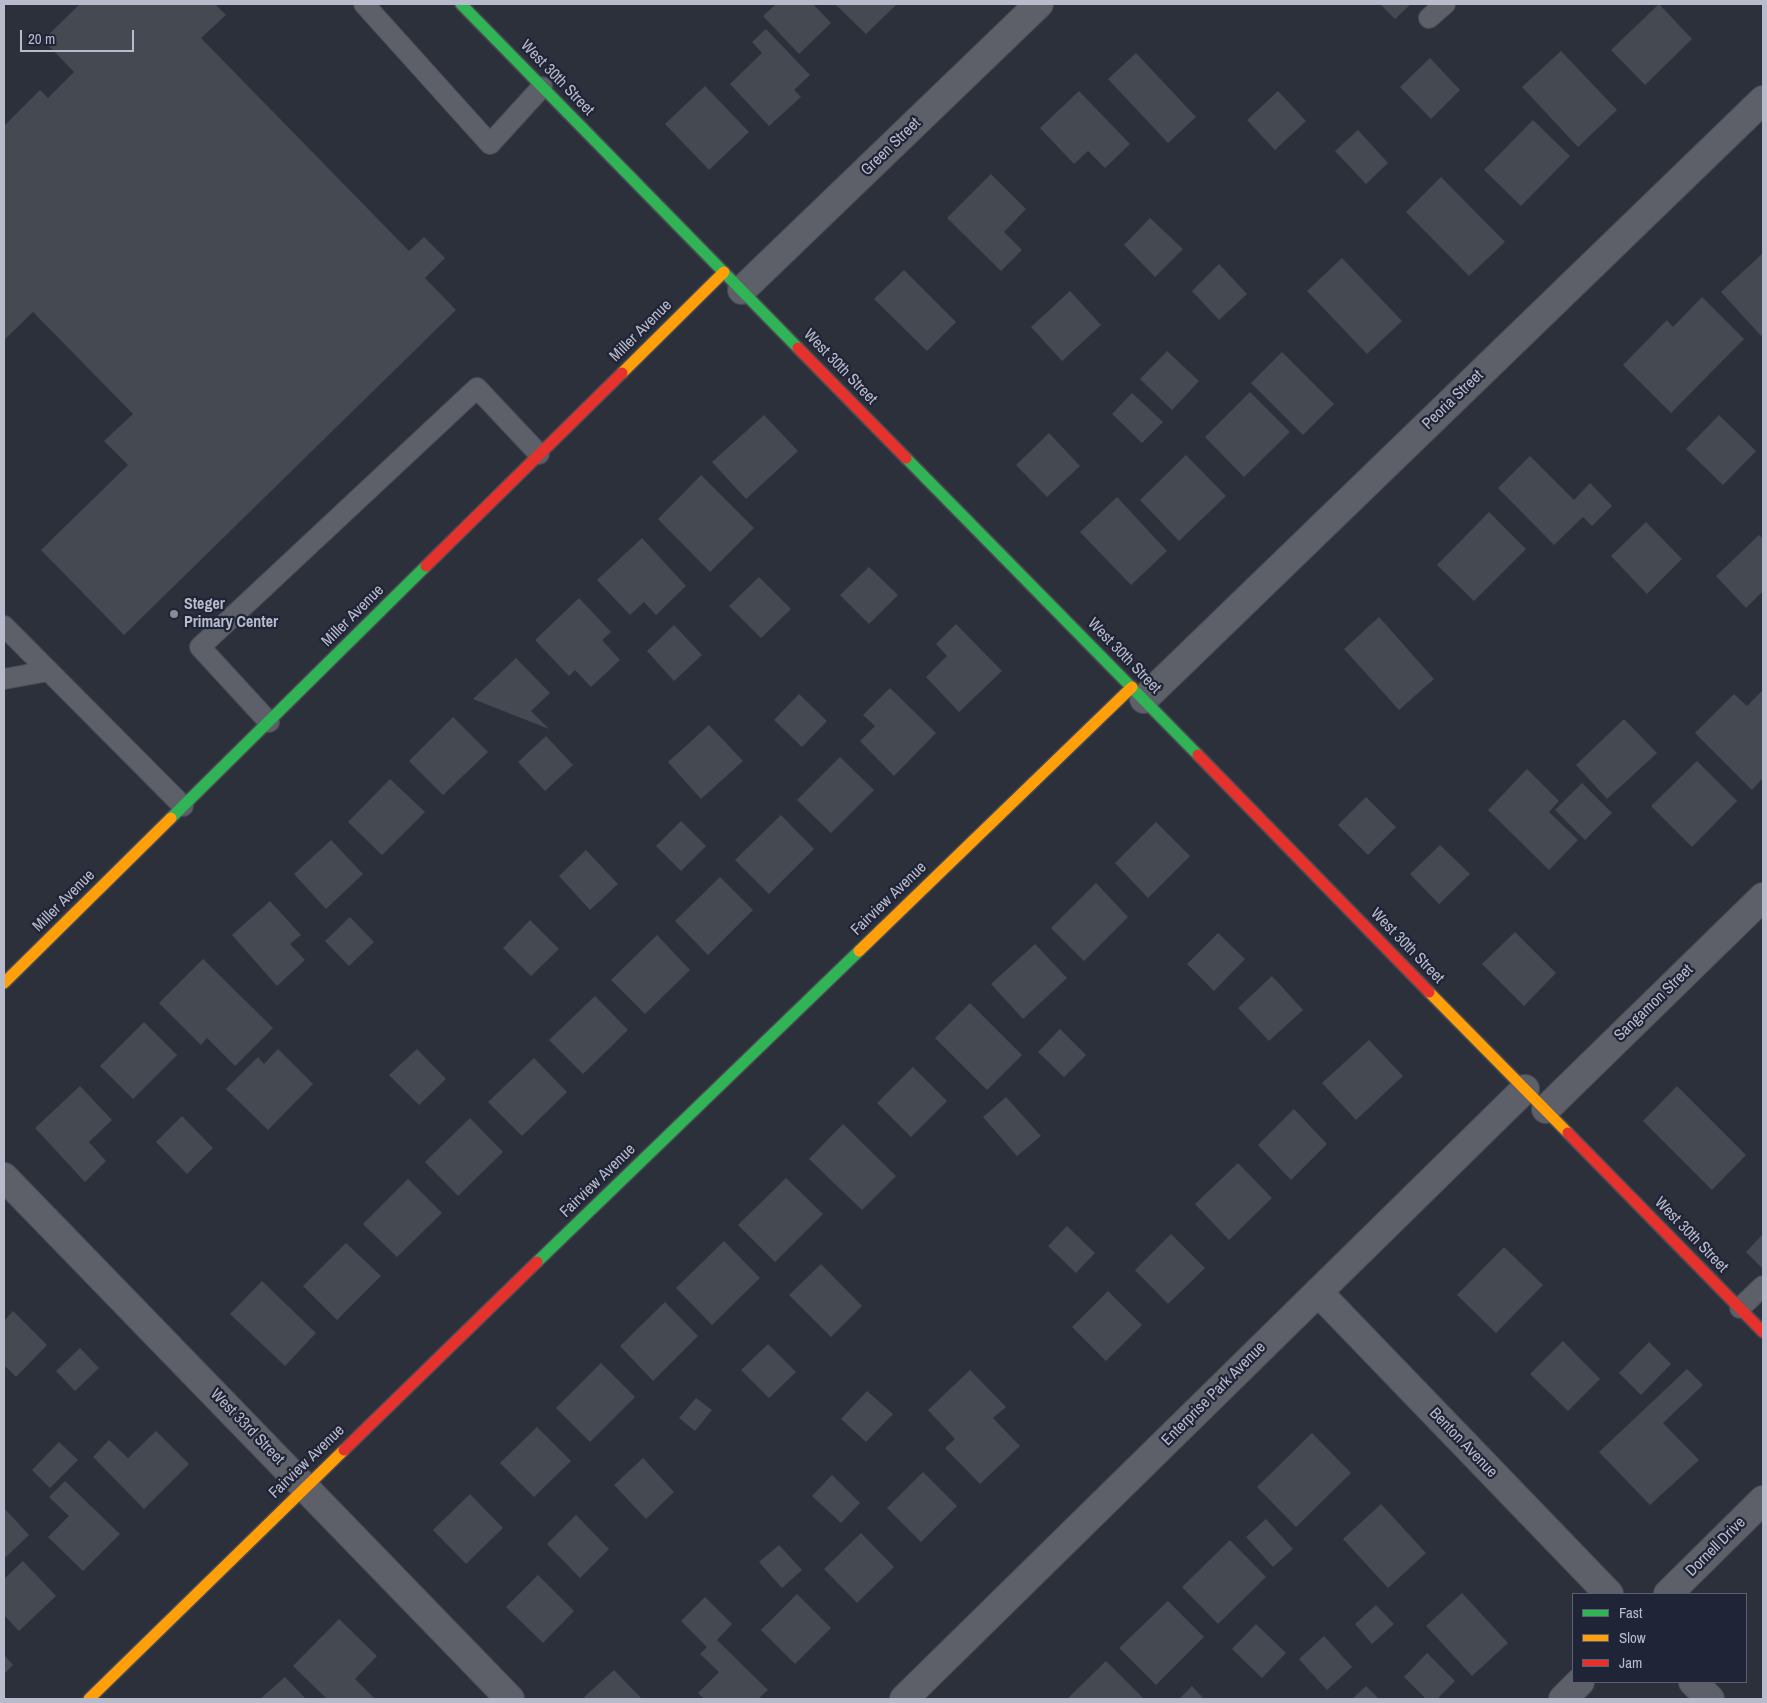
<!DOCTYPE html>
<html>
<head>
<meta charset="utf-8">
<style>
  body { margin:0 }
  #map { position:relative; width:1767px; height:1703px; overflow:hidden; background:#2c303b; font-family:"Archivo Narrow",sans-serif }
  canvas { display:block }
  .frame { position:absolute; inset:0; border:5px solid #b8bbcb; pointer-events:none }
  .legend { position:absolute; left:1572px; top:1593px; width:175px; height:90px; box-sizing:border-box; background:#1f2436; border:1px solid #5c6072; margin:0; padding:6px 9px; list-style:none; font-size:15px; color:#b8bbcb }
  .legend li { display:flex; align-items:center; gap:10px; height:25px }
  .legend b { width:25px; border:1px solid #5c6072 }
  .scale { position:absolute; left:20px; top:30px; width:114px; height:22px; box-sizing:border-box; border:2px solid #b8bbcb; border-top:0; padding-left:6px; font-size:15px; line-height:18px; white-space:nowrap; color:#b8bbcb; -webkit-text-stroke:4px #1f2436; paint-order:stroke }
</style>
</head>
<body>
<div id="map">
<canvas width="1767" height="1703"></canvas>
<div class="frame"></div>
<ul class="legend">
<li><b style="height:6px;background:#30b455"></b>Fast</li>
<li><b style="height:6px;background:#ff9f0a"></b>Slow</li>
<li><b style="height:6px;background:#e5322d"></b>Jam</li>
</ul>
<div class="scale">20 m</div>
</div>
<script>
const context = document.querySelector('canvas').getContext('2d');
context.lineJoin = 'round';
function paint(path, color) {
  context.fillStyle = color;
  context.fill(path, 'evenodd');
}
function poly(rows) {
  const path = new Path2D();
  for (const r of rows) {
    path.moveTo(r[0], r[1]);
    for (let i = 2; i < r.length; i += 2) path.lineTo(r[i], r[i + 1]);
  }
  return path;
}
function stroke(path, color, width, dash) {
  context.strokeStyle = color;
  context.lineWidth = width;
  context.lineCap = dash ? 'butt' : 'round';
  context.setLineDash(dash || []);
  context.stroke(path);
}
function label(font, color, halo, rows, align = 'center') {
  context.font = font + ' "Archivo Narrow",sans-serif';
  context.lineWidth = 4.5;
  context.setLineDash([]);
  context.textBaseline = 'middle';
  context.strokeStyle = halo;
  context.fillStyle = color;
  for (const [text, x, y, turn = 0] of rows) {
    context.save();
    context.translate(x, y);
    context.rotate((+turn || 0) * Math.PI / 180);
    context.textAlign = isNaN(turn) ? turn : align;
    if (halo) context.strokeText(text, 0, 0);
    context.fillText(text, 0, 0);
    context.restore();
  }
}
paint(poly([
  [80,4,215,4,226,15,201,38,409,251,424,237,445,258,425,278,456,310,124,635,41,550,128,465,104,441,133,414,33,312,4,340,4,126,40,90,48,98,74,72,43,40],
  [776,4,813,4,831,23,799,54,763,16],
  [835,4,897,4,866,34],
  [1380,4,1411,4,1395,19],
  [1659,4,1692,39,1645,85,1611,50],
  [766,29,810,75,794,90,801,97,769,126,730,84,762,53,752,42],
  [1561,51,1617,110,1578,147,1522,87],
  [1136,53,1196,117,1168,143,1108,79],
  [1430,58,1460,90,1431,119,1400,87],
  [705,86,749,132,709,170,665,124],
  [1079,91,1130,144,1105,168,1088,151,1074,164,1040,128],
  [1278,91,1306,121,1275,150,1247,120],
  [1533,120,1570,156,1521,206,1484,170],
  [1358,130,1388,163,1366,184,1335,151],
  [991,174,1026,209,1004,232,1022,250,1001,271,947,218],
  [1441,177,1505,242,1469,276,1406,212],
  [1150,218,1183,249,1155,277,1124,245],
  [1763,253,1763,338,1721,292],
  [1342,258,1402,321,1367,354,1307,291],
  [1219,264,1247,294,1219,320,1192,291],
  [904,270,956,322,927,351,874,299],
  [1070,291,1101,325,1062,361,1031,327],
  [1702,297,1744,339,1671,413,1623,365,1667,320,1673,327],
  [1167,351,1199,381,1172,410,1140,379],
  [1282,352,1334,404,1303,435,1251,383],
  [1250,392,1290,432,1244,477,1205,437],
  [1132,393,1163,422,1142,443,1112,414],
  [764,415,798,451,746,499,712,462],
  [1719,415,1756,451,1723,485,1686,449],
  [1049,433,1080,466,1047,497,1016,465],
  [1186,455,1226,496,1179,541,1140,500],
  [1530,456,1574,500,1590,483,1612,506,1592,526,1583,517,1554,545,1498,488],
  [701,475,754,528,710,572,658,519],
  [1117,497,1167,551,1131,585,1080,532],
  [1489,512,1526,549,1474,601,1437,565],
  [1646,522,1682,559,1647,594,1611,556],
  [1759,535,1763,539,1763,591,1746,608,1716,576],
  [642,538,686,586,656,615,644,602,630,615,597,580],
  [869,567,898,595,869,624,840,595],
  [759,577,791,609,761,638,729,606],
  [579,598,611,632,602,640,620,660,591,687,575,670,569,676,535,640],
  [1379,617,1434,679,1399,710,1344,649],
  [956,624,1002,671,959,712,926,677,947,656,936,644],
  [674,625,702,655,674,681,647,651],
  [516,658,550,693,531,711,549,729,473,699],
  [890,688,936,733,894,776,860,741,875,726,863,715],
  [1763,690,1763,778,1752,790,1695,733,1734,694,1747,706],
  [799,694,827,721,802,747,774,720],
  [453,717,488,752,443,795,409,761],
  [1624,719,1657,753,1607,799,1576,765],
  [709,725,743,761,701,799,668,762],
  [546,736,573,765,545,791,518,762],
  [840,757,874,790,831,833,797,800],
  [1697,761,1737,801,1692,847,1651,806],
  [1527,769,1559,801,1549,812,1578,840,1549,870,1488,810],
  [390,779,425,812,382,855,348,822],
  [1582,783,1612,813,1585,840,1555,810],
  [1366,797,1396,827,1368,855,1338,825],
  [781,815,814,849,769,894,735,860],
  [681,821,706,846,681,871,656,846],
  [1156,822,1190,856,1148,898,1115,863],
  [331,840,363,874,326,909,294,874],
  [1440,845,1470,874,1439,904,1410,874],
  [586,850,618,884,590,910,559,876],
  [720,877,753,910,708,955,675,921],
  [1096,883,1128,917,1084,961,1051,928],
  [270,901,301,935,290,944,305,960,277,986,232,935],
  [350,917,374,942,349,966,325,941],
  [530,920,559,949,531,976,503,948],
  [1515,932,1556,973,1524,1006,1482,964],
  [1218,933,1245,959,1214,991,1187,964],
  [657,935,690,970,645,1014,611,980],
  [1035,944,1067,978,1023,1019,991,984],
  [203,959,273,1028,235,1066,207,1038,201,1045,159,1003],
  [1272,976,1303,1010,1269,1041,1238,1008],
  [595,996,628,1030,583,1074,549,1040],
  [970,1003,1022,1055,987,1090,935,1038],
  [144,1022,177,1055,133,1099,100,1066],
  [1060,1029,1086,1055,1064,1077,1038,1052],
  [1369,1040,1403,1076,1356,1120,1322,1083],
  [278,1049,313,1084,268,1130,226,1089,258,1057,264,1064],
  [417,1049,446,1079,419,1105,389,1075],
  [534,1058,567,1092,522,1136,488,1102],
  [913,1067,947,1101,911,1137,877,1103],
  [80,1086,112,1120,89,1142,106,1161,85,1182,35,1128],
  [1677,1086,1746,1155,1712,1190,1643,1121],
  [1006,1097,1041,1136,1017,1156,983,1117],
  [1294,1109,1327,1144,1291,1180,1258,1145],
  [182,1116,213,1148,187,1174,156,1142],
  [470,1118,503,1152,458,1196,425,1162],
  [843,1124,896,1176,862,1210,809,1159],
  [1238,1163,1272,1198,1229,1240,1195,1204],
  [786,1178,823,1214,775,1262,738,1225],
  [408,1179,442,1213,397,1257,363,1224],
  [1067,1226,1095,1253,1076,1273,1048,1246],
  [1171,1234,1205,1268,1168,1304,1135,1270],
  [1763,1234,1763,1269,1746,1252],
  [724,1241,760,1278,712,1325,676,1288],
  [346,1243,381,1276,337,1320,303,1286],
  [1504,1247,1543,1285,1496,1333,1457,1295],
  [821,1264,862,1306,831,1337,789,1295],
  [262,1281,316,1333,285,1366,230,1314],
  [1108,1291,1142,1325,1106,1361,1072,1327],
  [665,1302,698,1336,653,1381,620,1346],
  [13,1311,47,1345,16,1377,4,1365,4,1321],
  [1563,1341,1600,1379,1568,1411,1530,1374],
  [1649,1342,1671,1364,1641,1395,1619,1373],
  [768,1344,796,1372,769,1398,741,1370],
  [80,1348,99,1368,75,1391,56,1371],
  [601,1363,635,1397,590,1442,556,1408],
  [1687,1369,1703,1385,1663,1423,1699,1460,1650,1505,1599,1452],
  [970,1370,1006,1407,993,1418,1020,1446,980,1484,945,1448,955,1439,928,1410],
  [867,1391,893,1414,866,1442,841,1419],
  [696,1398,712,1410,695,1431,679,1418],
  [537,1427,571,1461,534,1497,500,1463],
  [156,1431,189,1464,144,1509,93,1457,109,1440,128,1458],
  [1312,1433,1351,1473,1296,1527,1257,1487],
  [59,1442,78,1460,50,1488,32,1470],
  [643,1458,674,1492,646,1519,614,1485],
  [923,1472,957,1506,921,1542,887,1508],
  [832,1475,860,1503,841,1523,812,1496],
  [65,1481,120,1534,83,1571,48,1537,69,1516,49,1497],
  [470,1494,503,1528,466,1564,433,1530],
  [1381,1504,1426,1553,1388,1588,1343,1539],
  [4,1508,29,1535,6,1557,4,1555],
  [576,1515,609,1549,580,1578,547,1544],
  [1266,1519,1293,1549,1273,1567,1246,1537],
  [861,1533,894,1567,857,1603,824,1569],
  [1230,1540,1266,1577,1218,1624,1182,1587],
  [779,1545,802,1570,782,1588,759,1562],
  [23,1561,56,1596,19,1631,4,1615,4,1579],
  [538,1575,574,1611,543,1643,506,1607],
  [1462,1593,1508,1643,1472,1676,1426,1626],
  [797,1594,831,1628,795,1664,761,1630],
  [705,1597,732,1624,717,1640,768,1690,758,1699,704,1699,698,1693,719,1672,700,1654,707,1647,681,1621],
  [1168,1601,1204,1637,1156,1685,1119,1648],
  [1376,1605,1394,1624,1372,1644,1355,1624],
  [339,1619,377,1656,355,1679,375,1699,327,1699,293,1666],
  [1256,1624,1286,1653,1262,1678,1232,1649],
  [1324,1636,1352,1667,1327,1690,1299,1659],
  [1427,1653,1455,1681,1437,1699,1426,1699,1404,1677],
  [4,1655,13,1665,4,1674],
  [1106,1661,1143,1698,1141,1699,1067,1699],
  [614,1670,642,1699,586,1699,584,1697],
  [285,1677,306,1699,260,1699],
  [1192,1686,1204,1699,1179,1699],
  [1366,1686,1379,1699,1352,1699]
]), '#454952');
const lane = poly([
  [364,4,490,144,542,87],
  [1429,18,1445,4],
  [4,626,183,806],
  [4,679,48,671],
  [269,722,200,647,477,388,539,454],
  [1740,1308,1763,1286]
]);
const street = poly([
  [742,290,1039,4],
  [1144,699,1763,100],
  [1546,1109,1763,897],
  [4,1177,510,1699],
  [1318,1292,1609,1594],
  [1668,1594,1763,1500],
  [1693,1682,1710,1699],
  [904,1699,1525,1089],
  [1563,1699,1580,1682]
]);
const fast = poly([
  [461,4,798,348],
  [906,458,1198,755],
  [171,818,426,566],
  [537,1262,859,951]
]);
const slow = poly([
  [622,373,724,272],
  [859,951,1132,687],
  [4,983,171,818],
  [1429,992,1568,1133],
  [89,1699,344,1450]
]);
const jam = poly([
  [798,348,906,458],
  [426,566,622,373],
  [1198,755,1429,992],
  [1568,1133,1763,1332],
  [344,1450,537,1262]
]);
stroke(lane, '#494b54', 22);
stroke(street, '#494b54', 30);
stroke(fast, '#494b54', 14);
stroke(slow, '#494b54', 14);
stroke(jam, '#494b54', 14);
stroke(lane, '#5d6069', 20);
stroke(street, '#5d6069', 28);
stroke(fast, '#30b455', 11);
stroke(slow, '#ff9f0a', 11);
stroke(jam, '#e5322d', 11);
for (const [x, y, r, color] of [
  [174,614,5,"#878a99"]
]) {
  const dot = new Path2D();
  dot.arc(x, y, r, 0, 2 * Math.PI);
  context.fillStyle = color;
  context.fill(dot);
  stroke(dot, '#1f2436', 2);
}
label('16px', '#b8bbcb', '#1f2436', [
  ["West 30th Street",557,78,46],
  ["Green Street",891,147,-44],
  ["Miller Avenue",641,331,-45],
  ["West 30th Street",840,367,46],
  ["Peoria Street",1453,400,-44],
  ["Miller Avenue",353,616,-45],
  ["West 30th Street",1124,656,46],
  ["Fairview Avenue",889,899,-44],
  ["Miller Avenue",64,901,-45],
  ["West 30th Street",1407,946,46],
  ["Sangamon Street",1654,1003,-44],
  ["Fairview Avenue",598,1181,-44],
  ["West 30th Street",1691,1235,46],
  ["Enterprise Park Avenue",1214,1394,-45],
  ["West 33rd Street",247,1427,46],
  ["Benton Avenue",1463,1443,46],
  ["Fairview Avenue",307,1462,-44],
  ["Dornell Drive",1716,1547,-45]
]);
label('bold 16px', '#b8bbcb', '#1f2436', [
  ["Steger",184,605],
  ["Primary Center",184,623]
], 'left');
</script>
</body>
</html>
